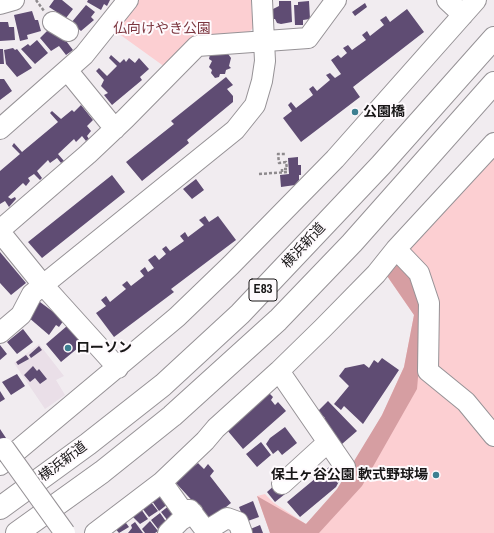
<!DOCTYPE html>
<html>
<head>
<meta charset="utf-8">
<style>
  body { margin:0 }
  canvas { display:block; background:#f1ecf0 }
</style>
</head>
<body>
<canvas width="494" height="533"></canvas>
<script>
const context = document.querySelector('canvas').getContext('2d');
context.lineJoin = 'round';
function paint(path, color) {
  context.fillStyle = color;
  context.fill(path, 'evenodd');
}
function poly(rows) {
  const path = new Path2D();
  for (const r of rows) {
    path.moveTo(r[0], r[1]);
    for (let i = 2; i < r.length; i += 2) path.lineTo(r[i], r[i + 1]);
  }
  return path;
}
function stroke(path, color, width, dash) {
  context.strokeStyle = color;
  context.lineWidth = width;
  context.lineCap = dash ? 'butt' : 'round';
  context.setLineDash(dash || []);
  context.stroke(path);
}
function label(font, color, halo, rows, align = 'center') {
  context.font = font + ' "Archivo Narrow","Noto Sans JP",sans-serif';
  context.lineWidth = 4;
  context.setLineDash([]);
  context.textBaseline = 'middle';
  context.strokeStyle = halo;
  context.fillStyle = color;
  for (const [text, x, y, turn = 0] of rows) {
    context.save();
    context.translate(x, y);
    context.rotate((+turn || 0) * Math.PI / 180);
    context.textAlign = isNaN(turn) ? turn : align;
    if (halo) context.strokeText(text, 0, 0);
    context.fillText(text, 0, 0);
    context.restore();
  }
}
paint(poly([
  [39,344,64,376,56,380,65,395,45,409,14,363]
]), '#eadfe8');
paint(poly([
  [134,0,251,0,253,28,248,33,197,36,165,67,115,31],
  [494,154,494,533,270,533,257,496,265,494,274,503,306,524,343,484,382,415,404,367,414,315,385,273,389,264,411,248]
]), '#fccfd2');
paint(poly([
  [400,262,420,295,421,343,417,389,362,486,319,533,270,533,257,496,306,524,337,489,382,415,404,367,414,315,385,273]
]), '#d69ea2');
paint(poly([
  [54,0,62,0,73,9,66,18,49,7],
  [88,0,110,0,107,6,104,4,101,10,87,2],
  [279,1,291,1,292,22,281,24,277,23,275,19,273,19,273,9,279,6],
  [309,1,310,19,303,20,303,25,295,25,294,5,298,5,298,2],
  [365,3,367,7,355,16,352,12],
  [86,5,95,12,91,17,94,20,81,31,71,23],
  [407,9,424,32,353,87,360,97,301,142,283,118,292,111,288,105,291,102,296,108,313,95,309,89,313,86,317,91,330,80,326,75,330,73,335,78,341,74,331,60,338,55,341,58,347,53,343,48,348,45,352,50,366,40,362,35,367,31,370,36,384,25,380,20,386,16,390,22],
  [32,11,35,20,38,20,41,31,27,35,28,39,20,41,14,15],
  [0,22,8,22,9,27,14,27,15,40,0,41],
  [49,29,60,33,73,50,66,55,59,46,51,51,40,38],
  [37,40,48,53,35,64,21,49,28,44,30,46],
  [13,48,15,50,17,49,32,68,17,77,6,64,4,50],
  [0,49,3,49,4,64,0,64],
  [226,51,231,58,229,66,231,68,226,70,225,74,220,74,219,77,215,78,211,73,212,70,209,67,212,61,209,59,210,54],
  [111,55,120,63,124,59,126,62,129,58,135,63,139,58,149,69,140,77,142,80,112,105,104,95,108,93,101,86,104,80,96,71,99,68,107,76,117,66,109,58],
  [226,77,233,85,227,89,233,96,233,102,187,140,189,143,142,181,126,162,174,124,171,121],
  [0,79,4,79,12,91,0,100],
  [81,105,93,120,87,126,91,131,87,136,89,139,86,141,82,136,76,142,74,139,58,154,64,161,61,163,57,158,50,163,48,160,37,171,42,178,40,180,34,174,28,178,30,181,26,186,23,183,8,197,11,199,15,197,16,199,9,207,5,201,0,204,0,171,20,154,12,146,14,143,22,152,58,122,50,113,52,111,61,119,72,110,74,112],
  [298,157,298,165,301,165,301,175,299,175,299,180,295,185,281,187,280,175,289,174,288,158],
  [112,175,125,192,42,258,28,242],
  [196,179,204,190,192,199,183,189],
  [205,216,209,222,218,216,236,240,171,289,174,292,114,337,96,313,106,306,101,300,106,296,110,302,126,289,122,285,127,281,131,286,144,276,140,271,145,267,148,272,154,268,148,260,155,255,159,260,166,254,162,249,166,246,170,251,184,241,180,236,185,232,188,237,204,225,199,220],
  [0,252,26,283,11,295,0,283],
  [40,302,64,320,59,327,56,325,49,335,28,317],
  [67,326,84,343,61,362,46,344],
  [23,329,33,342,17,354,7,342],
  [0,345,7,354,0,360],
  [39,346,42,350,31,358,29,355],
  [26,355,29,359,18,365,16,362],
  [382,358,399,370,363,424,344,406,341,410,334,404,349,386,339,376,345,368,364,364,369,368,374,360,378,363],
  [33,366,37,371,39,369,47,379,40,384,35,378,30,382,24,375],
  [17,374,25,386,11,395,2,382],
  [0,391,5,399,0,402],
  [269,393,273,397,271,400,275,405,278,402,286,411,243,449,227,430],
  [328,401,357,431,342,444,321,422,325,418,318,411],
  [285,427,297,443,282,455,278,450,273,454,266,444,270,438],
  [0,429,6,438,0,441],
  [261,442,271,455,257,467,246,454],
  [198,463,204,469,208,464,214,471,210,476,231,503,210,520,175,482],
  [334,463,343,474,336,487,300,517,287,502],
  [276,484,285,494,275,502,267,492],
  [162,494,169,503,159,511,152,501],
  [253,501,259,517,245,522,239,507],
  [151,502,158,511,149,517,142,508],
  [170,505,177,514,168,521,161,512],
  [141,509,148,519,140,524,132,516],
  [160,513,167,523,158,529,151,520],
  [123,519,129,527,119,533,114,527],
  [150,521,158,531,155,533,145,533,142,529],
  [135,522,143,533,128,533,132,528,131,525],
  [260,525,263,533,249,533,248,530]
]), '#5f4c73');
const minor = poly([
  [447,0,463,15],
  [0,4,14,0],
  [53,22,68,31],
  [67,70,115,129],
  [0,129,84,55,128,0],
  [0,230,88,154,125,119,197,46,308,38,336,0],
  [0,232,43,285,118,368],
  [396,249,419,273,429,303,428,371,466,402,494,436],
  [0,333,21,315,32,294,235,130,255,105,262,81,265,61,262,0],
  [279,371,345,467],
  [0,465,177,317,231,265,335,159,476,0],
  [162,482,182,510,190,510,206,531,227,518,238,522,242,533],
  [282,484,328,442],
  [95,533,162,482,205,441,216,428,279,371,323,328,376,274,396,249,494,143],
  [168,533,181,520,193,513]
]);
const highway = poly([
  [0,508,88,444,163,385,240,314,381,165,494,38],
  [17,533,102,472,172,416,278,320,352,243,494,83]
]);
stroke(minor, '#969296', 22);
stroke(highway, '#969296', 24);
stroke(poly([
  [36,0,44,11],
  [282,172,282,169,287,169,286,162,279,163,278,154,286,154],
  [259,174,288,172]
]), '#8e8a8d', 2.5, [3, 2]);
stroke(minor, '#fff', 20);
stroke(highway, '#fff', 22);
const minorBridge = poly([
  [4,448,65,533]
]);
stroke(minorBridge, '#969296', 22, []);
stroke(minorBridge, '#fff', 20);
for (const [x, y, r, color] of [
  [355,112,4,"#3d7f91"],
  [68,348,4,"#3d7f91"],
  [436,475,4,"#3d7f91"]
]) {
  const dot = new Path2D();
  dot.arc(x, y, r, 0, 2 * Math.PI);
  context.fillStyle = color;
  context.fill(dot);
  stroke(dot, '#fefafd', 1.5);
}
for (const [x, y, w] of [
  [263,290,28]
]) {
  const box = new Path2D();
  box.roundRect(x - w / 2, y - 11, w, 22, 3);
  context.fillStyle = '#fefafd';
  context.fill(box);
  stroke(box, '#181617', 1);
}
label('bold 13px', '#181617', null, [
  ["E83",263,290]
]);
label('14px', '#7c363f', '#fefafd', [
  ["仏向けやき公園",162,29]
]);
label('bold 14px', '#181617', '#fefafd', [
  ["公園橋",363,112],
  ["ローソン",76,348],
  ["保土ヶ谷公園 軟式野球場",428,475,"right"]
], 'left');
label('14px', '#181617', '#fefafd', [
  ["横浜新道",304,246,-47],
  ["横浜新道",63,462,-37]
]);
</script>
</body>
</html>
